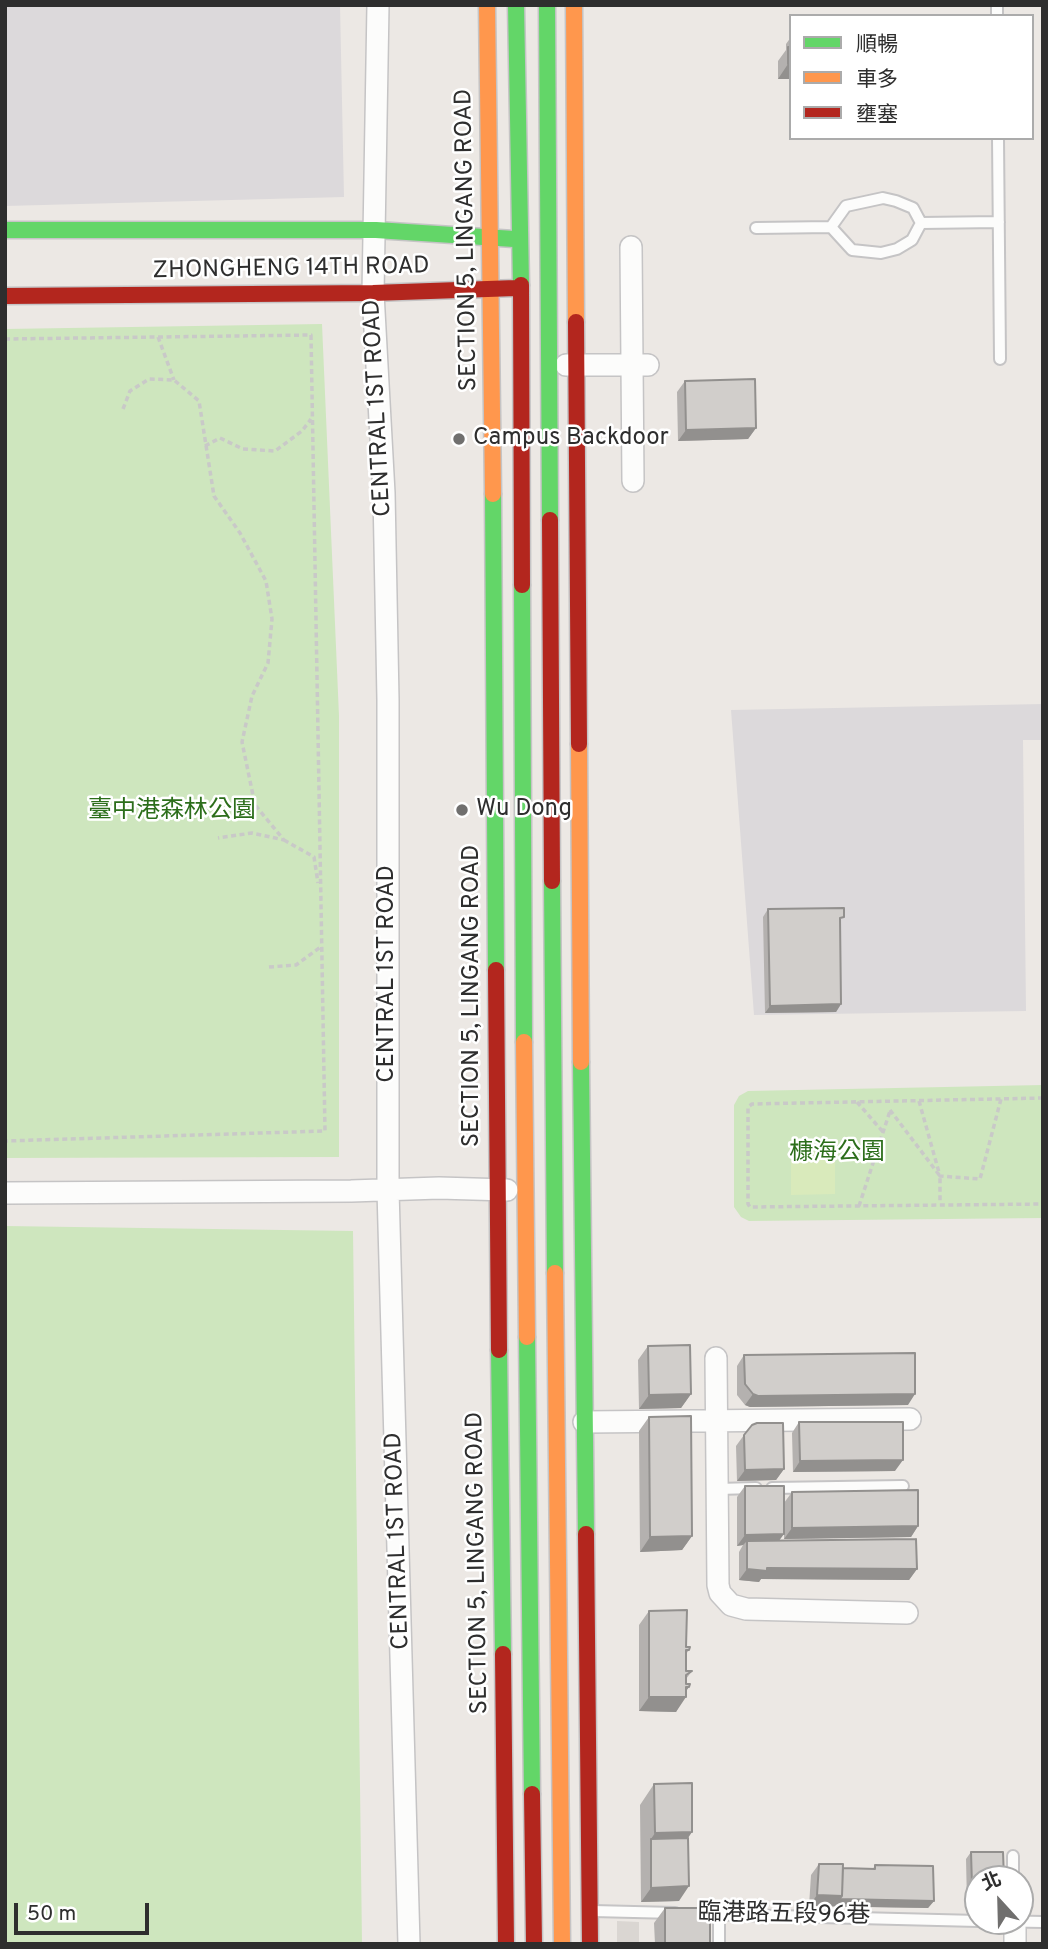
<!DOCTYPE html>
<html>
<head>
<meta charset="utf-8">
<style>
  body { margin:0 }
  #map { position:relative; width:1048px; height:1949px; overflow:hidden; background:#ece8e4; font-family:Overpass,"Noto Sans TC",sans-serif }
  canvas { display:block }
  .frame { position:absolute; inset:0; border:7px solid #2e2e2e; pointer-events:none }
  .legend { position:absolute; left:789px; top:14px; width:245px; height:126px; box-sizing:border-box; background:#fff; border:2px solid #ababab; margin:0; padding:9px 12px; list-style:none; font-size:21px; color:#2e2e2e }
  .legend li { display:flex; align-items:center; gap:14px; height:35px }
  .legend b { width:35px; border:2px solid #ababab }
  .north { position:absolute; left:964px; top:1865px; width:70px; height:70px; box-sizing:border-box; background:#fff; border:2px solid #ababab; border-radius:50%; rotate:338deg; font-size:19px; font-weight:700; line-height:28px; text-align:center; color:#2e2e2e }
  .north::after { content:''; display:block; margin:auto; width:24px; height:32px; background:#706f6e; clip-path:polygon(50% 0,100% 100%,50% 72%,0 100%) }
  .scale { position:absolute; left:14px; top:1903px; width:135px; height:32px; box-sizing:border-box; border:4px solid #2e2e2e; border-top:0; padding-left:9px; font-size:21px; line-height:24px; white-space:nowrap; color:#2e2e2e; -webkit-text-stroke:5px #fff; paint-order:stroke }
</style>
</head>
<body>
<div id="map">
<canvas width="1048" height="1949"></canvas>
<div class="frame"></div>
<ul class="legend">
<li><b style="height:9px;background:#63d668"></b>順暢</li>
<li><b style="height:9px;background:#ff974d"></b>車多</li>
<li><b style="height:9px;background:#b3261e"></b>壅塞</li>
</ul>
<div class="north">北</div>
<div class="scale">50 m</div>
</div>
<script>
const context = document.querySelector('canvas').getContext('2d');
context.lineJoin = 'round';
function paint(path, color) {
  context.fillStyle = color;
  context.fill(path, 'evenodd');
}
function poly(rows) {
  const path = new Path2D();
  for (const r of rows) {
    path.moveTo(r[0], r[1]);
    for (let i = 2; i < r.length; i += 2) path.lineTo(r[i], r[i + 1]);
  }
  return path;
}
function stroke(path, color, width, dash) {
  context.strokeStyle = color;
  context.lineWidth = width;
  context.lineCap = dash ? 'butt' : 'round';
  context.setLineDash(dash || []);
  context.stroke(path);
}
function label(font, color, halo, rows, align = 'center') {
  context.font = font + ' Overpass,"Noto Sans TC",sans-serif';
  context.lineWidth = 5;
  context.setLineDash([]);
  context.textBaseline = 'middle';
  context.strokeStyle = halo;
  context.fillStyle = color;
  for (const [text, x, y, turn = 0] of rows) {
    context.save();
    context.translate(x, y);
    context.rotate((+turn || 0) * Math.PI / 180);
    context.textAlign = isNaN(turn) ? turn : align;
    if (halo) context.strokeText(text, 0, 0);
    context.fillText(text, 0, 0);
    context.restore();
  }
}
paint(poly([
  [5,5,340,5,344,197,5,206],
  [1043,704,1043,740,1023,740,1026,1011,754,1015,731,710]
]), '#dcd9db');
paint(poly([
  [322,324,339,716,339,1157,5,1158,5,329],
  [1043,1085,1043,1218,749,1221,741,1217,734,1207,734,1105,739,1096,748,1091],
  [5,1226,353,1231,362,1944,5,1944]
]), '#cee6be');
paint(poly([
  [835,1151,835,1194,791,1195,791,1152]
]), '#d9eabb');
paint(poly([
  [617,1921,639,1922,639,1944,617,1944]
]), '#dad6d2');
const lane = poly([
  [997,5,997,16],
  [998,138,1000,359],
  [921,223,999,222],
  [831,227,846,206,883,198,896,201,913,208,921,223],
  [756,228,831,227,852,250,881,253,897,249,912,240,921,223],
  [772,1488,903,1486],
  [717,1489,756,1488],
  [1013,1856,1013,1879],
  [593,1911,675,1913],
  [698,1914,978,1921],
  [719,1914,719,1944],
  [986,1921,1043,1922]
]);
const street = poly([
  [378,5,373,293,384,493,388,700,388,1190,409,1944],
  [631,247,633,481],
  [566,365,648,365],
  [5,1193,351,1191,439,1188,507,1190],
  [716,1358,718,1585,720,1593,731,1605,746,1609,907,1613],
  [584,1422,910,1419],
  [1015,1922,1015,1944]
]);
const fast = poly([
  [516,5,521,285],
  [547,5,550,520],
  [5,230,376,230,514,239],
  [493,494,496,970],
  [522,585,524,1042],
  [552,881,555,1273],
  [581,1062,586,1534],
  [527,1337,532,1794],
  [499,1350,503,1654]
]);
const slow = poly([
  [487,5,493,494],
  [574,5,576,322],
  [579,744,581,1062],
  [524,1042,527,1337],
  [555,1273,562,1944]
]);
const jam = poly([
  [521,285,522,585],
  [5,296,373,293,516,288],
  [576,322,579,744],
  [550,520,552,881],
  [496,970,499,1350],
  [586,1534,590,1944],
  [503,1654,506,1944],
  [532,1794,534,1944]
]);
stroke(lane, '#c5c4c5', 14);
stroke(street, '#c5c4c5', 24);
stroke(fast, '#c5c4c5', 19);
stroke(slow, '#c5c4c5', 19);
stroke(jam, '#c5c4c5', 19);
stroke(poly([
  [158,337,174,380],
  [5,339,311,335,325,1131,5,1141],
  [123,409,130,391,149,379,174,380,199,401,214,496,240,533,266,581,272,619,268,663,252,696,242,742,255,805,284,840,252,833,218,838],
  [205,446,220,438,243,449,275,451,302,431,311,419],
  [284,840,314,857,318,883],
  [269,967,296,965,322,946],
  [1043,1098,752,1104,748,1107,748,1204,750,1207,1043,1204],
  [919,1101,940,1176,980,1179,1001,1099],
  [857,1102,883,1132],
  [890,1110,940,1176,940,1203],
  [859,1206,890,1111]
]), '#c9c9c8', 3.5, [5, 3.5]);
stroke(lane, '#fcfcfb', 10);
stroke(street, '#fcfcfb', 21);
stroke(fast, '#63d668', 16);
stroke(slow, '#ff974d', 16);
stroke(jam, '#b3261e', 16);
paint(poly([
  [1043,34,1043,122,1041,37],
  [791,37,791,79,778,79,778,61,786,50,786,44],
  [685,381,756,428,748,439,678,441,677,392],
  [768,909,840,924,841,1004,836,1012,765,1013,763,917],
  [648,1346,691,1394,681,1408,639,1409,638,1360],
  [744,1355,908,1405,750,1407,745,1405,737,1395,737,1366],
  [649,1417,692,1536,682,1550,640,1552,639,1431],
  [799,1422,895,1471,793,1472,792,1433],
  [744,1435,784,1469,776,1480,737,1481,736,1446],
  [745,1486,779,1540,917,1569,909,1580,761,1579,759,1582,739,1580,739,1552,743,1545,737,1546,737,1497],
  [792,1492,918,1526,911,1537,784,1539,784,1503],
  [649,1611,689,1650,686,1654,686,1671,692,1671,686,1679,686,1692,676,1712,639,1711,639,1625],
  [654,1784,688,1838,679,1901,641,1902,640,1805],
  [971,1852,978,1879,978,1903,967,1903,966,1859],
  [819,1864,843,1868,873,1869,875,1865,934,1901,928,1908,809,1906,811,1875],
  [665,1908,710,1944,655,1944,654,1923]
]), '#b4b1af');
paint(poly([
  [788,64,791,64,791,79,778,79],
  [756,428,748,439,678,441,686,430],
  [841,1004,836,1012,765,1013,770,1006],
  [691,1394,681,1408,639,1409,649,1395],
  [753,1394,915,1394,908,1405,750,1407,745,1405],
  [903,1460,895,1471,793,1472,800,1461],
  [784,1469,776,1480,737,1481,745,1470],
  [918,1526,911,1537,784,1539,792,1528],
  [784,1534,776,1545,747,1541,743,1545,737,1546,745,1535],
  [692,1536,682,1550,640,1552,650,1537],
  [767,1568,917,1569,909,1580,761,1579,759,1582,739,1580,747,1569],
  [686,1687,689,1687,682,1697,686,1697,676,1712,639,1711,649,1697],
  [692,1832,678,1853,651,1839,641,1854,655,1833],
  [978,1885,978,1903,967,1903,975,1892],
  [689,1886,679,1901,641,1902,651,1888],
  [817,1895,842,1896,934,1901,928,1908,809,1906]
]), '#92908e');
const building = poly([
  [788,47,791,47,791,64,788,64,788,47],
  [755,379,756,428,686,430,685,381,755,379],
  [844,908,844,917,840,918,841,1004,770,1006,768,909,844,908],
  [690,1345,691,1394,649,1395,648,1346,690,1345],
  [915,1353,915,1394,758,1396,753,1394,745,1384,744,1355,915,1353],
  [691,1416,692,1536,650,1537,649,1417,691,1416],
  [799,1422,903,1422,903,1460,800,1461,799,1422],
  [757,1423,783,1423,784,1469,745,1470,744,1435,752,1425,757,1423],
  [745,1486,784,1486,784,1534,745,1535,745,1486],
  [918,1490,918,1526,792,1528,792,1492,918,1490],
  [916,1539,917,1569,767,1568,767,1571,747,1569,747,1541,916,1539],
  [687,1610,686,1647,690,1647,689,1650,686,1650,686,1671,692,1671,686,1675,686,1684,690,1684,689,1687,686,1687,686,1697,649,1697,649,1611,687,1610],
  [692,1783,692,1832,655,1833,654,1784,692,1783],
  [688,1838,689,1886,651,1888,651,1839,688,1838],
  [971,1852,1003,1852,1004,1879,978,1879,978,1881,975,1881,972,1885,971,1852],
  [819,1864,843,1864,842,1896,817,1895,819,1864],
  [875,1865,933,1866,934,1901,839,1899,842,1896,843,1868,875,1869,875,1865],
  [975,1881,978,1881,978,1892,975,1892,975,1881],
  [665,1908,710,1908,710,1944,665,1944,665,1908]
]);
paint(building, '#d1cecb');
stroke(building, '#92908e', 2);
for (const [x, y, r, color] of [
  [459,439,7,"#706f6e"],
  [462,810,7,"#706f6e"]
]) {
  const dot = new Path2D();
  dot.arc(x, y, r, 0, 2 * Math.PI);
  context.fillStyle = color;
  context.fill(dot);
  stroke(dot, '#fff', 2.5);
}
label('24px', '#2e2e2e', '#fff', [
  ["SECTION 5, LINGANG ROAD",468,240,-91],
  ["ZHONGHENG 14TH ROAD",291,270,-1],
  ["CENTRAL 1ST ROAD",379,408,-93],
  ["CENTRAL 1ST ROAD",388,974,-90],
  ["SECTION 5, LINGANG ROAD",473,996,-90],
  ["CENTRAL 1ST ROAD",399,1541,-92],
  ["SECTION 5, LINGANG ROAD",479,1563,-91],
  ["臨港路五段96巷",784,1916,1]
]);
label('24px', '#2e2e2e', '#fff', [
  ["Campus Backdoor",473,439],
  ["Wu Dong",476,810]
], 'left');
label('24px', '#2c6e1b', '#fff', [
  ["臺中港森林公園",172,812],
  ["槺海公園",837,1154]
]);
</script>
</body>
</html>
